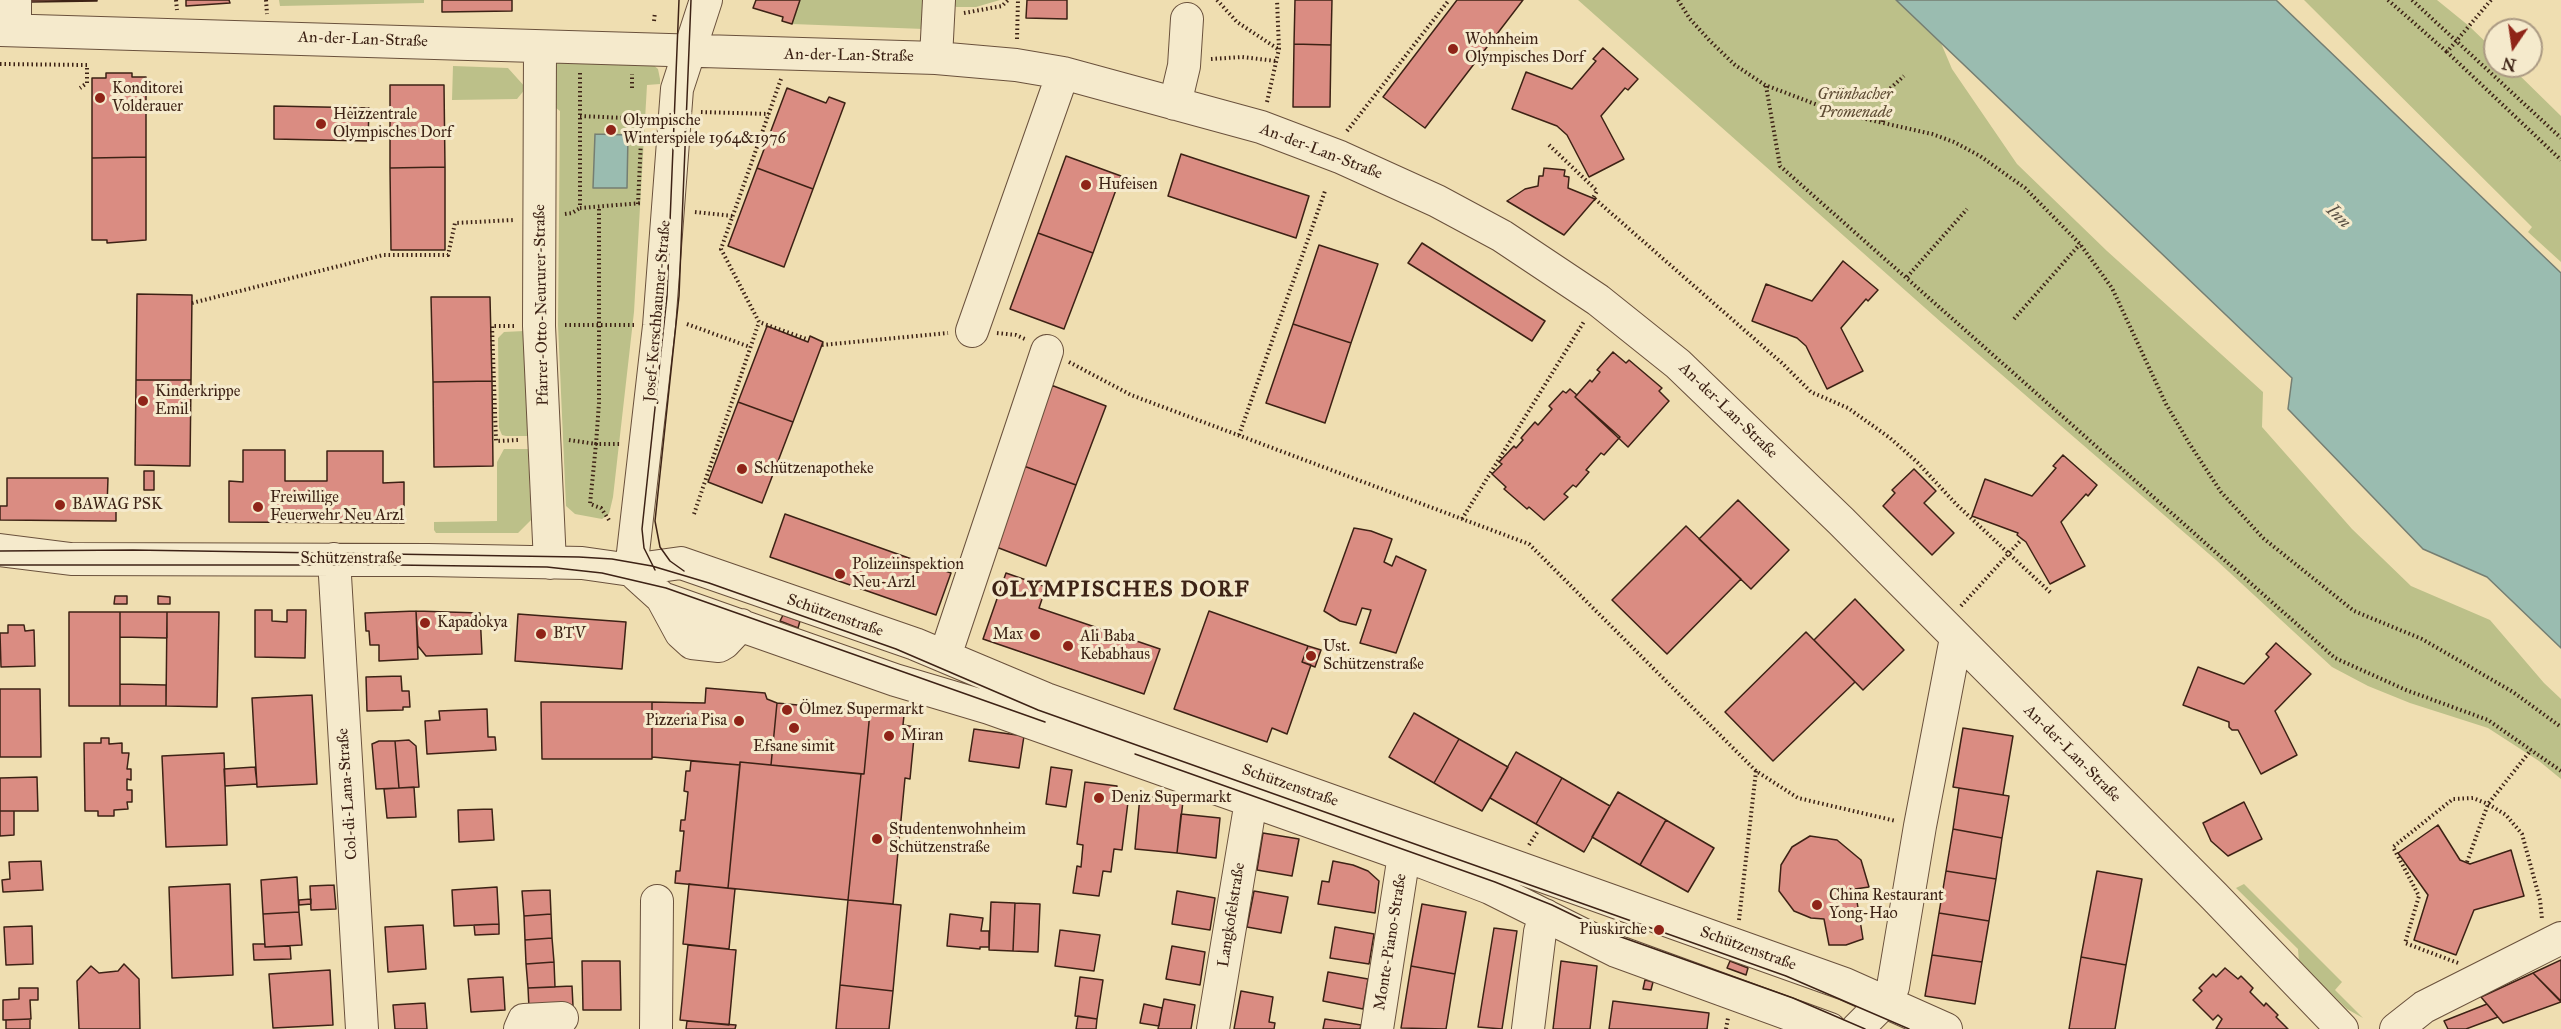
<!DOCTYPE html>
<html>
<head>
<meta charset="utf-8">
<style>
  body { margin:0 }
  #map { position:relative; width:2561px; height:1029px; overflow:hidden; background:#efdeb1; font-family:"IM FELL Great Primer",serif }
  canvas { display:block }
  .north { position:absolute; left:2483px; top:18px; width:60px; height:60px; box-sizing:border-box; background:#f5eacc; border:2px solid #ab9a83; border-radius:50%; rotate:193deg; font-size:16px; font-weight:700; line-height:24px; text-align:center; color:#3d2215 }
  .north::after { content:''; display:block; margin:auto; width:21px; height:27px; background:#8f2418; clip-path:polygon(50% 0,100% 100%,50% 72%,0 100%) }
</style>
</head>
<body>
<div id="map">
<canvas width="2561" height="1029"></canvas>
<div class="north">N</div>
</div>
<script>
const context = document.querySelector('canvas').getContext('2d');
context.lineJoin = 'round';
function paint(path, color) {
  context.fillStyle = color;
  context.fill(path, 'evenodd');
}
function poly(rows) {
  const path = new Path2D();
  for (const r of rows) {
    path.moveTo(r[0], r[1]);
    for (let i = 2; i < r.length; i += 2) path.lineTo(r[i], r[i + 1]);
  }
  return path;
}
function stroke(path, color, width, dash) {
  context.strokeStyle = color;
  context.lineWidth = width;
  context.lineCap = dash ? 'butt' : 'round';
  context.setLineDash(dash || []);
  context.stroke(path);
}
function label(font, color, halo, rows, align = 'center') {
  context.font = font + ' "IM FELL Great Primer",serif';
  context.lineWidth = 6;
  context.setLineDash([]);
  context.textBaseline = 'middle';
  context.strokeStyle = halo;
  context.fillStyle = color;
  for (const [text, x, y, turn = 0] of rows) {
    context.save();
    context.translate(x, y);
    context.rotate((+turn || 0) * Math.PI / 180);
    context.textAlign = isNaN(turn) ? turn : align;
    if (halo) context.strokeText(text, 0, 0);
    context.fillText(text, 0, 0);
    context.restore();
  }
}
paint(poly([
  [279,0,424,0,424,3,280,6],
  [799,0,925,0,924,29,792,24],
  [951,0,1000,0,976,7,956,7],
  [1578,0,1896,0,1941,43,1952,69,2017,164,2107,251,2263,392,2262,427,2352,529,2411,586,2490,620,2544,683,2561,699,2561,779,2539,761,2488,728,2410,703,2368,686,2332,667,2216,560,1942,323],
  [2304,0,2437,0,2469,26,2495,51,2495,66,2510,66,2561,116,2561,262,2528,232,2532,227],
  [549,62,651,63,658,69,660,79,660,84,647,85,634,312,613,497,609,514,602,519,575,514,566,506,558,325,560,111,552,105],
  [453,66,508,68,526,88,517,99,452,100],
  [524,331,529,436,506,436,502,435,499,428,498,338,504,332],
  [504,449,528,449,531,520,518,533,436,533,434,530,434,522,497,521,497,462],
  [2244,884,2342,982,2335,990,2363,1018,2347,1009,2299,962,2298,949,2236,888]
]), '#bcc089');
const water = poly([
  [1896,0,2276,0,2561,273,2561,648,2487,577,2423,549,2288,409,2292,378,1896,0],
  [595,134,628,135,627,188,593,188,595,134]
]);
paint(water, '#9abcb0');
stroke(water, '#757e72', 1.5);
const building = poly([
  [31,0,97,0,97,1,31,2,31,0],
  [186,0,229,0,230,3,186,6,186,0],
  [442,0,512,0,512,11,442,12,442,0],
  [756,0,800,0,792,24,782,21,783,17,753,8,756,0],
  [1027,0,1067,0,1067,19,1026,18,1027,0],
  [1295,0,1332,0,1331,45,1294,44,1295,0],
  [1457,0,1523,0,1425,128,1383,97,1457,0],
  [1294,44,1331,45,1330,107,1293,107,1294,44],
  [1603,48,1638,79,1628,90,1625,88,1601,116,1624,159,1589,177,1567,135,1557,126,1512,109,1526,72,1572,89,1596,61,1593,59,1603,48],
  [106,73,132,73,132,77,146,77,146,157,92,158,92,78,106,78,106,73],
  [390,85,444,85,445,167,390,168,390,85],
  [787,88,826,103,829,97,845,103,813,189,757,168,787,88],
  [274,106,369,108,368,141,274,139,274,106],
  [1181,154,1309,196,1296,238,1168,196,1181,154],
  [1066,156,1121,176,1093,253,1038,233,1066,156],
  [146,157,146,240,107,243,107,240,92,240,92,158,146,157],
  [445,167,445,250,391,250,390,168,445,167],
  [757,168,813,189,784,267,728,246,757,168],
  [1544,168,1565,170,1564,176,1569,177,1568,188,1595,199,1564,235,1507,201,1525,189,1538,186,1539,176,1543,176,1544,168],
  [1038,233,1093,253,1064,329,1010,309,1038,233],
  [1422,243,1545,321,1532,341,1408,263,1422,243],
  [1319,245,1378,264,1351,343,1293,324,1319,245],
  [1843,261,1878,290,1868,301,1866,299,1841,328,1863,371,1827,389,1806,346,1797,338,1752,321,1766,284,1812,301,1843,261],
  [137,294,192,295,191,380,136,380,137,294],
  [431,297,490,297,492,381,433,382,431,297],
  [1293,324,1351,343,1325,423,1266,403,1293,324],
  [767,326,808,342,810,336,823,342,793,422,738,402,767,326],
  [1613,352,1626,363,1629,360,1662,388,1659,391,1669,401,1628,447,1575,397,1590,380,1592,382,1600,372,1597,370,1613,352],
  [136,380,191,380,190,466,135,465,136,380],
  [492,381,493,466,434,467,433,382,492,381],
  [1051,385,1106,406,1076,485,1021,465,1051,385],
  [1570,389,1577,395,1575,397,1620,437,1604,455,1601,453,1586,470,1589,472,1576,487,1573,485,1564,494,1568,497,1544,520,1529,507,1527,509,1504,489,1506,487,1492,474,1502,464,1499,462,1514,446,1516,448,1523,440,1521,438,1535,422,1538,425,1552,409,1549,406,1563,391,1566,393,1570,389],
  [738,402,793,422,762,503,708,482,738,402],
  [243,450,285,450,285,481,327,481,327,451,383,451,383,483,404,482,404,523,229,522,229,481,243,482,243,450],
  [2063,455,2097,485,2088,496,2086,494,2061,522,2085,566,2050,584,2026,542,2017,535,2018,533,1972,516,1985,479,2032,496,2056,468,2053,466,2063,455],
  [1021,465,1076,485,1046,566,991,545,1021,465],
  [1914,469,1936,491,1924,503,1954,533,1932,555,1883,506,1895,493,1892,490,1914,469],
  [144,471,154,471,154,490,144,490,144,471],
  [7,478,108,478,107,507,116,507,116,521,0,520,0,506,7,506,7,478],
  [1738,500,1789,550,1751,589,1699,539,1738,500],
  [785,514,951,573,936,615,770,557,785,514],
  [1686,526,1741,579,1667,654,1612,600,1686,526],
  [1354,528,1371,531,1392,539,1384,562,1392,566,1396,556,1426,570,1396,653,1360,643,1371,610,1362,608,1356,625,1340,621,1324,611,1354,528],
  [1006,573,1046,587,1039,608,1160,649,1144,694,983,639,1006,573],
  [115,596,127,596,127,604,114,604,115,596],
  [158,596,170,597,170,604,158,604,158,596],
  [1855,599,1904,650,1863,690,1814,640,1855,599],
  [255,610,272,610,272,621,287,622,287,610,306,610,305,658,255,657,255,610],
  [416,611,418,659,379,661,379,645,370,645,369,631,366,631,365,613,416,611],
  [416,611,480,613,482,654,426,656,418,646,416,611],
  [1209,611,1308,646,1302,662,1311,665,1287,734,1272,728,1267,742,1174,709,1209,611],
  [69,612,120,612,120,706,69,706,69,612],
  [120,612,167,612,167,638,120,637,120,612],
  [167,612,219,612,217,707,166,706,167,612],
  [518,614,626,622,622,669,515,661,518,614],
  [783,615,800,621,798,628,780,621,783,615],
  [8,625,24,625,25,631,34,630,35,666,1,667,0,633,8,633,8,625],
  [1806,632,1855,682,1773,761,1725,712,1806,632],
  [2276,643,2311,674,2275,711,2297,755,2261,774,2238,730,2232,730,2229,727,2229,722,2183,705,2198,667,2244,684,2269,657,2266,654,2276,643],
  [1308,646,1321,650,1315,667,1302,662,1308,646],
  [401,676,402,691,409,691,410,707,403,707,403,710,367,711,366,677,401,676],
  [120,684,166,685,166,706,120,706,120,684],
  [706,688,765,693,767,699,777,703,771,765,740,762,740,765,652,757,652,702,705,703,706,688],
  [0,689,40,689,41,757,0,757,0,689],
  [312,695,317,784,257,787,252,698,312,695],
  [541,702,652,702,652,759,542,759,541,702],
  [777,703,870,712,864,774,771,765,777,703],
  [487,709,488,737,495,737,496,750,427,754,425,721,440,720,439,711,487,709],
  [870,712,904,715,903,725,915,727,910,779,905,778,893,904,848,900,861,774,864,774,870,712],
  [1414,713,1459,739,1434,783,1389,757,1414,713],
  [1963,728,2013,736,2003,795,1953,787,1963,728],
  [974,729,1024,736,1019,768,969,761,974,729],
  [101,738,109,738,109,744,122,743,122,753,129,753,127,769,131,769,131,780,127,779,127,790,132,790,132,802,127,802,128,809,114,810,114,816,98,816,98,811,85,811,84,743,101,743,101,738],
  [1459,739,1508,767,1482,811,1434,783,1459,739],
  [409,740,416,746,419,787,399,788,395,741,409,740],
  [379,741,395,741,399,788,376,789,372,744,379,741],
  [1516,752,1562,778,1536,824,1490,798,1516,752],
  [224,753,227,845,166,847,162,756,224,753],
  [691,761,740,765,728,888,675,883,676,871,680,871,684,831,680,831,681,820,685,820,688,792,684,791,686,771,690,771,691,761],
  [740,762,861,774,848,900,728,888,740,762],
  [255,767,257,784,225,786,224,769,255,767],
  [1051,767,1072,770,1066,807,1046,804,1051,767],
  [37,777,38,811,0,811,0,778,37,777],
  [1562,778,1610,806,1584,852,1536,824,1562,778],
  [1085,782,1117,786,1115,800,1128,802,1122,850,1114,849,1111,872,1103,871,1099,896,1073,893,1077,866,1081,867,1083,845,1077,844,1085,782],
  [414,787,416,817,387,818,384,789,414,787],
  [1959,788,2009,796,2002,838,1953,829,1959,788],
  [1618,792,1666,820,1640,865,1592,837,1618,792],
  [1140,796,1183,801,1177,853,1135,849,1140,796],
  [2244,802,2262,839,2228,856,2211,841,2203,823,2244,802],
  [492,809,494,840,459,842,458,810,492,809],
  [0,811,14,811,14,835,0,836,0,811],
  [1181,814,1220,818,1216,858,1177,853,1181,814],
  [1666,820,1714,848,1688,892,1640,865,1666,820],
  [2438,825,2460,860,2470,864,2511,850,2524,896,2474,910,2456,955,2414,940,2428,895,2398,853,2438,825],
  [1953,829,2002,838,1996,879,1946,871,1953,829],
  [1263,833,1299,839,1292,876,1257,870,1263,833],
  [1810,836,1837,840,1861,860,1869,887,1855,889,1863,939,1846,945,1829,945,1824,919,1811,918,1794,911,1779,891,1781,865,1792,847,1810,836],
  [41,861,43,890,3,892,2,880,10,879,9,862,41,861],
  [1333,861,1353,865,1368,871,1379,881,1375,913,1318,904,1322,881,1329,882,1333,861],
  [1946,871,1996,879,1989,921,1939,913,1946,871],
  [2097,871,2142,879,2126,965,2081,957,2097,871],
  [297,877,299,912,263,914,261,880,297,877],
  [230,884,233,975,172,978,169,887,230,884],
  [689,884,735,889,729,949,683,944,689,884],
  [334,885,336,909,311,910,310,886,334,885],
  [497,887,499,924,454,926,452,890,497,887],
  [550,890,551,914,524,916,522,891,550,890],
  [1177,891,1215,898,1210,930,1172,924,1177,891],
  [1254,891,1288,897,1281,933,1247,927,1254,891],
  [311,899,311,904,299,905,299,900,311,899],
  [848,900,901,905,893,991,840,985,848,900],
  [991,902,1015,903,1013,951,989,950,991,902],
  [1015,903,1040,904,1038,952,1013,951,1015,903],
  [1422,904,1466,912,1455,974,1411,966,1422,904],
  [299,912,302,945,265,947,263,914,299,912],
  [1939,913,1989,921,1982,962,1932,955,1939,913],
  [551,914,552,938,525,940,524,916,551,914],
  [950,914,983,918,981,931,989,931,989,947,980,947,980,949,947,946,950,914],
  [499,924,499,934,475,935,474,925,499,924],
  [423,925,426,969,388,972,385,927,423,925],
  [32,926,33,964,6,965,4,927,32,926],
  [1335,927,1374,934,1369,964,1330,958,1335,927],
  [1494,928,1517,931,1502,1029,1478,1027,1494,928],
  [1060,930,1100,935,1094,971,1055,966,1060,930],
  [552,938,554,962,526,964,525,940,552,938],
  [253,944,265,944,265,947,290,946,291,959,254,960,253,944],
  [688,945,736,950,729,1025,680,1020,688,945],
  [1172,946,1205,952,1200,985,1166,979,1172,946],
  [1932,955,1982,962,1975,1004,1925,996,1932,955],
  [2081,957,2126,965,2115,1029,2069,1029,2081,957],
  [2561,960,2561,1001,2533,973,2561,960],
  [582,961,620,961,621,1010,583,1010,582,961],
  [1561,961,1597,966,1590,1029,1553,1029,1561,961],
  [1730,961,1748,968,1746,975,1727,968,1730,961],
  [554,962,555,987,528,988,526,964,554,962],
  [124,964,139,979,140,1029,79,1029,77,981,91,966,99,973,118,971,124,964],
  [1411,966,1455,974,1446,1029,1401,1028,1411,966],
  [2225,968,2238,979,2241,976,2253,988,2250,992,2264,1006,2266,1003,2278,1015,2276,1017,2288,1029,2216,1029,2222,1019,2218,1015,2213,1020,2193,1000,2202,991,2199,988,2213,974,2216,977,2225,968],
  [330,970,333,1025,273,1028,269,974,330,970],
  [1328,972,1368,979,1363,1009,1323,1001,1328,972],
  [2533,973,2561,1002,2503,1023,2481,997,2533,973],
  [503,977,505,1010,471,1012,468,979,503,977],
  [1080,977,1103,980,1097,1019,1075,1016,1080,977],
  [1645,980,1653,982,1651,990,1643,989,1645,980],
  [840,985,893,991,889,1029,836,1029,840,985],
  [572,986,573,1006,529,1008,528,988,572,986],
  [19,988,38,988,38,1000,30,1000,31,1019,3,1020,3,1000,19,999,19,988],
  [1241,991,1273,997,1269,1022,1275,1023,1274,1029,1234,1029,1241,991],
  [1164,999,1195,1005,1191,1029,1158,1029,1164,999],
  [1613,1001,1709,1013,1707,1029,1609,1029,1613,1001],
  [425,1003,427,1029,395,1029,393,1005,425,1003],
  [1144,1004,1162,1008,1159,1026,1140,1023,1144,1004],
  [2487,1004,2498,1017,2466,1029,2448,1029,2444,1021,2487,1004],
  [1078,1016,1097,1019,1096,1029,1076,1029,1078,1016],
  [30,1019,30,1029,6,1029,6,1020,30,1019],
  [1325,1019,1361,1025,1360,1029,1323,1029,1325,1019],
  [687,1021,736,1025,735,1029,686,1029,687,1021]
]);
paint(building, '#da8c82');
stroke(building, '#3d2215', 1.5);
const minor = poly([
  [0,30,936,58,1016,65,1063,73,1261,127,1340,157,1437,201,1502,236,1598,300,1678,364,1841,521,2214,896,2342,1029],
  [15,30,15,0],
  [540,48,539,326,550,563],
  [936,58,939,0],
  [1175,104,1184,66,1187,19],
  [972,331,1063,73],
  [0,550,71,559,428,560,582,563,631,570,681,563,915,644,1046,699,1845,984,1946,1029],
  [334,559,362,1029],
  [631,570,662,598,895,680,989,708,1404,855,1490,888,1616,951,1830,1029],
  [631,570,659,326,677,89,706,0],
  [662,598,681,633,692,643,719,646,724,643,741,625],
  [945,656,1047,351],
  [520,1029,524,1020,562,1018],
  [656,1029,657,901],
  [1213,1029,1251,801],
  [1377,1029,1404,855],
  [1528,1029,1540,932,1545,915],
  [1857,1029,1885,1001,1893,987,1920,826,1956,638],
  [2396,1029,2424,1007,2561,938]
]);
stroke(minor, '#6a513c', 34);
stroke(poly([
  [176,0,177,10],
  [266,0,267,14],
  [1217,0,1237,22,1278,49],
  [1678,0,1690,19,1710,41,1735,65,1765,85,1839,113,1932,134,1954,142,1980,156,2025,188,2080,244,2112,288,2166,404,2189,443,2221,492,2263,538,2354,611,2422,639,2513,692,2561,727],
  [2388,0,2447,52],
  [2412,0,2561,138],
  [2491,0,2447,52,2561,160],
  [964,13,1002,6,1008,0],
  [654,21,655,12],
  [1017,39,1018,0],
  [1211,59,1242,57,1276,61],
  [0,64,87,65,87,83,80,88],
  [580,73,580,208,642,203],
  [781,79,721,249,759,322,809,340],
  [1766,86,1780,166,2335,658,2406,690,2488,720,2561,771],
  [632,88,632,74],
  [1267,102,1279,49,1277,0],
  [701,112,769,114],
  [580,116,648,119],
  [1883,122,1885,93,1904,76],
  [1347,131,1449,0],
  [1549,145,1592,186,1597,191,1593,198,1595,199,1783,364,1811,392,1848,408,1890,438,1918,463,1956,504,2052,594],
  [638,204,642,119],
  [695,212,733,216],
  [565,214,572,213,580,208],
  [1907,277,1967,209],
  [192,303,383,255,448,255,455,223,514,220],
  [2014,319,2080,244],
  [687,324,750,347],
  [565,325,635,325],
  [514,326,492,326,496,441,519,440],
  [997,333,1016,335,1025,339],
  [822,345,948,333],
  [1069,362,1131,395,1529,544,1756,771,1798,798,1896,821],
  [1239,435,1325,191],
  [569,440,596,444,599,403,599,207],
  [694,514,759,322],
  [1462,519,1585,320],
  [609,520,601,508,590,504,596,444,620,444],
  [1961,606,2022,539],
  [1529,845,1538,831],
  [2467,862,2488,804,2531,750],
  [1739,920,1756,771],
  [2458,963,2405,943,2419,896,2393,847,2453,799,2473,798,2488,804,2506,815,2522,834,2540,900,2542,919],
  [1726,1029,1728,1018]
]), '#3d2215', 4, [1.5, 3]);
stroke(minor, '#f5eacc', 32);
stroke(poly([
  [0,551,133,550,579,557,612,559,652,566,709,583,896,649,1038,710,1786,976,1909,1029],
  [0,565,395,565,547,567,602,573,666,588,1045,722],
  [655,570,644,548,642,529,667,296,679,0],
  [684,571,670,561,660,547,655,521,679,296,691,0],
  [1135,754,1495,882,1552,905,1610,933,1793,998,1865,1029]
]), '#3d2215', 1.5);
for (const [x, y, r, color] of [
  [1453,49,6,"#8f2418"],
  [100,98,6,"#8f2418"],
  [321,124,6,"#8f2418"],
  [611,130,6,"#8f2418"],
  [1086,185,6,"#8f2418"],
  [143,401,6,"#8f2418"],
  [742,469,6,"#8f2418"],
  [60,505,6,"#8f2418"],
  [258,507,6,"#8f2418"],
  [840,574,6,"#8f2418"],
  [425,623,6,"#8f2418"],
  [541,634,6,"#8f2418"],
  [1035,635,6,"#8f2418"],
  [1068,646,6,"#8f2418"],
  [1311,656,6,"#8f2418"],
  [787,710,6,"#8f2418"],
  [739,721,6,"#8f2418"],
  [794,728,6,"#8f2418"],
  [889,736,6,"#8f2418"],
  [1099,798,6,"#8f2418"],
  [877,839,6,"#8f2418"],
  [1817,905,6,"#8f2418"],
  [1659,930,6,"#8f2418"]
]) {
  const dot = new Path2D();
  dot.arc(x, y, r, 0, 2 * Math.PI);
  context.fillStyle = color;
  context.fill(dot);
  stroke(dot, '#f5eacc', 2);
}
label('16px', '#3d2215', '#f5eacc', [
  ["An-der-Lan-Straße",363,40,2],
  ["An-der-Lan-Straße",849,56,1],
  ["An-der-Lan-Straße",1321,152,21],
  ["Pfarrer-Otto-Neururer-Straße",542,305,-91],
  ["Josef-Kerschbaumer-Straße",658,311,-85],
  ["An-der-Lan-Straße",1728,411,44],
  ["Schützenstraße",351,559],
  ["Schützenstraße",835,616,19],
  ["An-der-Lan-Straße",2072,754,45],
  ["Schützenstraße",1290,786,19],
  ["Col-di-Lana-Straße",348,794,-94],
  ["Langkofelstraße",1232,915,-81],
  ["Monte-Piano-Straße",1391,942,-81],
  ["Schützenstraße",1748,949,20]
]);
label('16px', '#3d2215', '#f5eacc', [
  ["Wohnheim",1465,40],
  ["Olympisches Dorf",1465,58],
  ["Konditorei",112,89],
  ["Volderauer",112,107],
  ["Heizzentrale",333,115],
  ["Olympisches Dorf",333,133],
  ["Olympische",623,121],
  ["Winterspiele 1964&1976",623,139],
  ["Hufeisen",1098,185],
  ["Kinderkrippe",155,392],
  ["Emil",155,410],
  ["Schützenapotheke",754,469],
  ["Freiwillige",270,498],
  ["Feuerwehr Neu Arzl",270,516],
  ["BAWAG PSK",72,505],
  ["Polizeiinspektion",852,565],
  ["Neu-Arzl",852,583],
  ["Kapadokya",437,623],
  ["BTV",553,634],
  ["Max",1023,635,"right"],
  ["Ali Baba",1080,637],
  ["Kebabhaus",1080,655],
  ["Ust.",1323,647],
  ["Schützenstraße",1323,665],
  ["Ölmez Supermarkt",799,710],
  ["Pizzeria Pisa",727,721,"right"],
  ["Miran",901,736],
  ["Efsane simit",794,747,"center"],
  ["Deniz Supermarkt",1111,798],
  ["Studentenwohnheim",889,830],
  ["Schützenstraße",889,848],
  ["China Restaurant",1829,896],
  ["Yong-Hao",1829,914],
  ["Piuskirche",1647,930,"right"]
], 'left');
label('italic 16px', '#5d4a32', '#f5eacc', [
  ["Grünbacher",1855,95],
  ["Promenade",1855,113]
]);
label('italic 18px', '#595044', '#f5eacc', [
  ["Inn",2338,217,44]
]);
context.letterSpacing = '1.5px';
label('bold 22px', '#3d2215', '#f5eacc', [
  ["OLYMPISCHES DORF",1121,591]
]);
context.letterSpacing = '0px';
</script>
</body>
</html>
